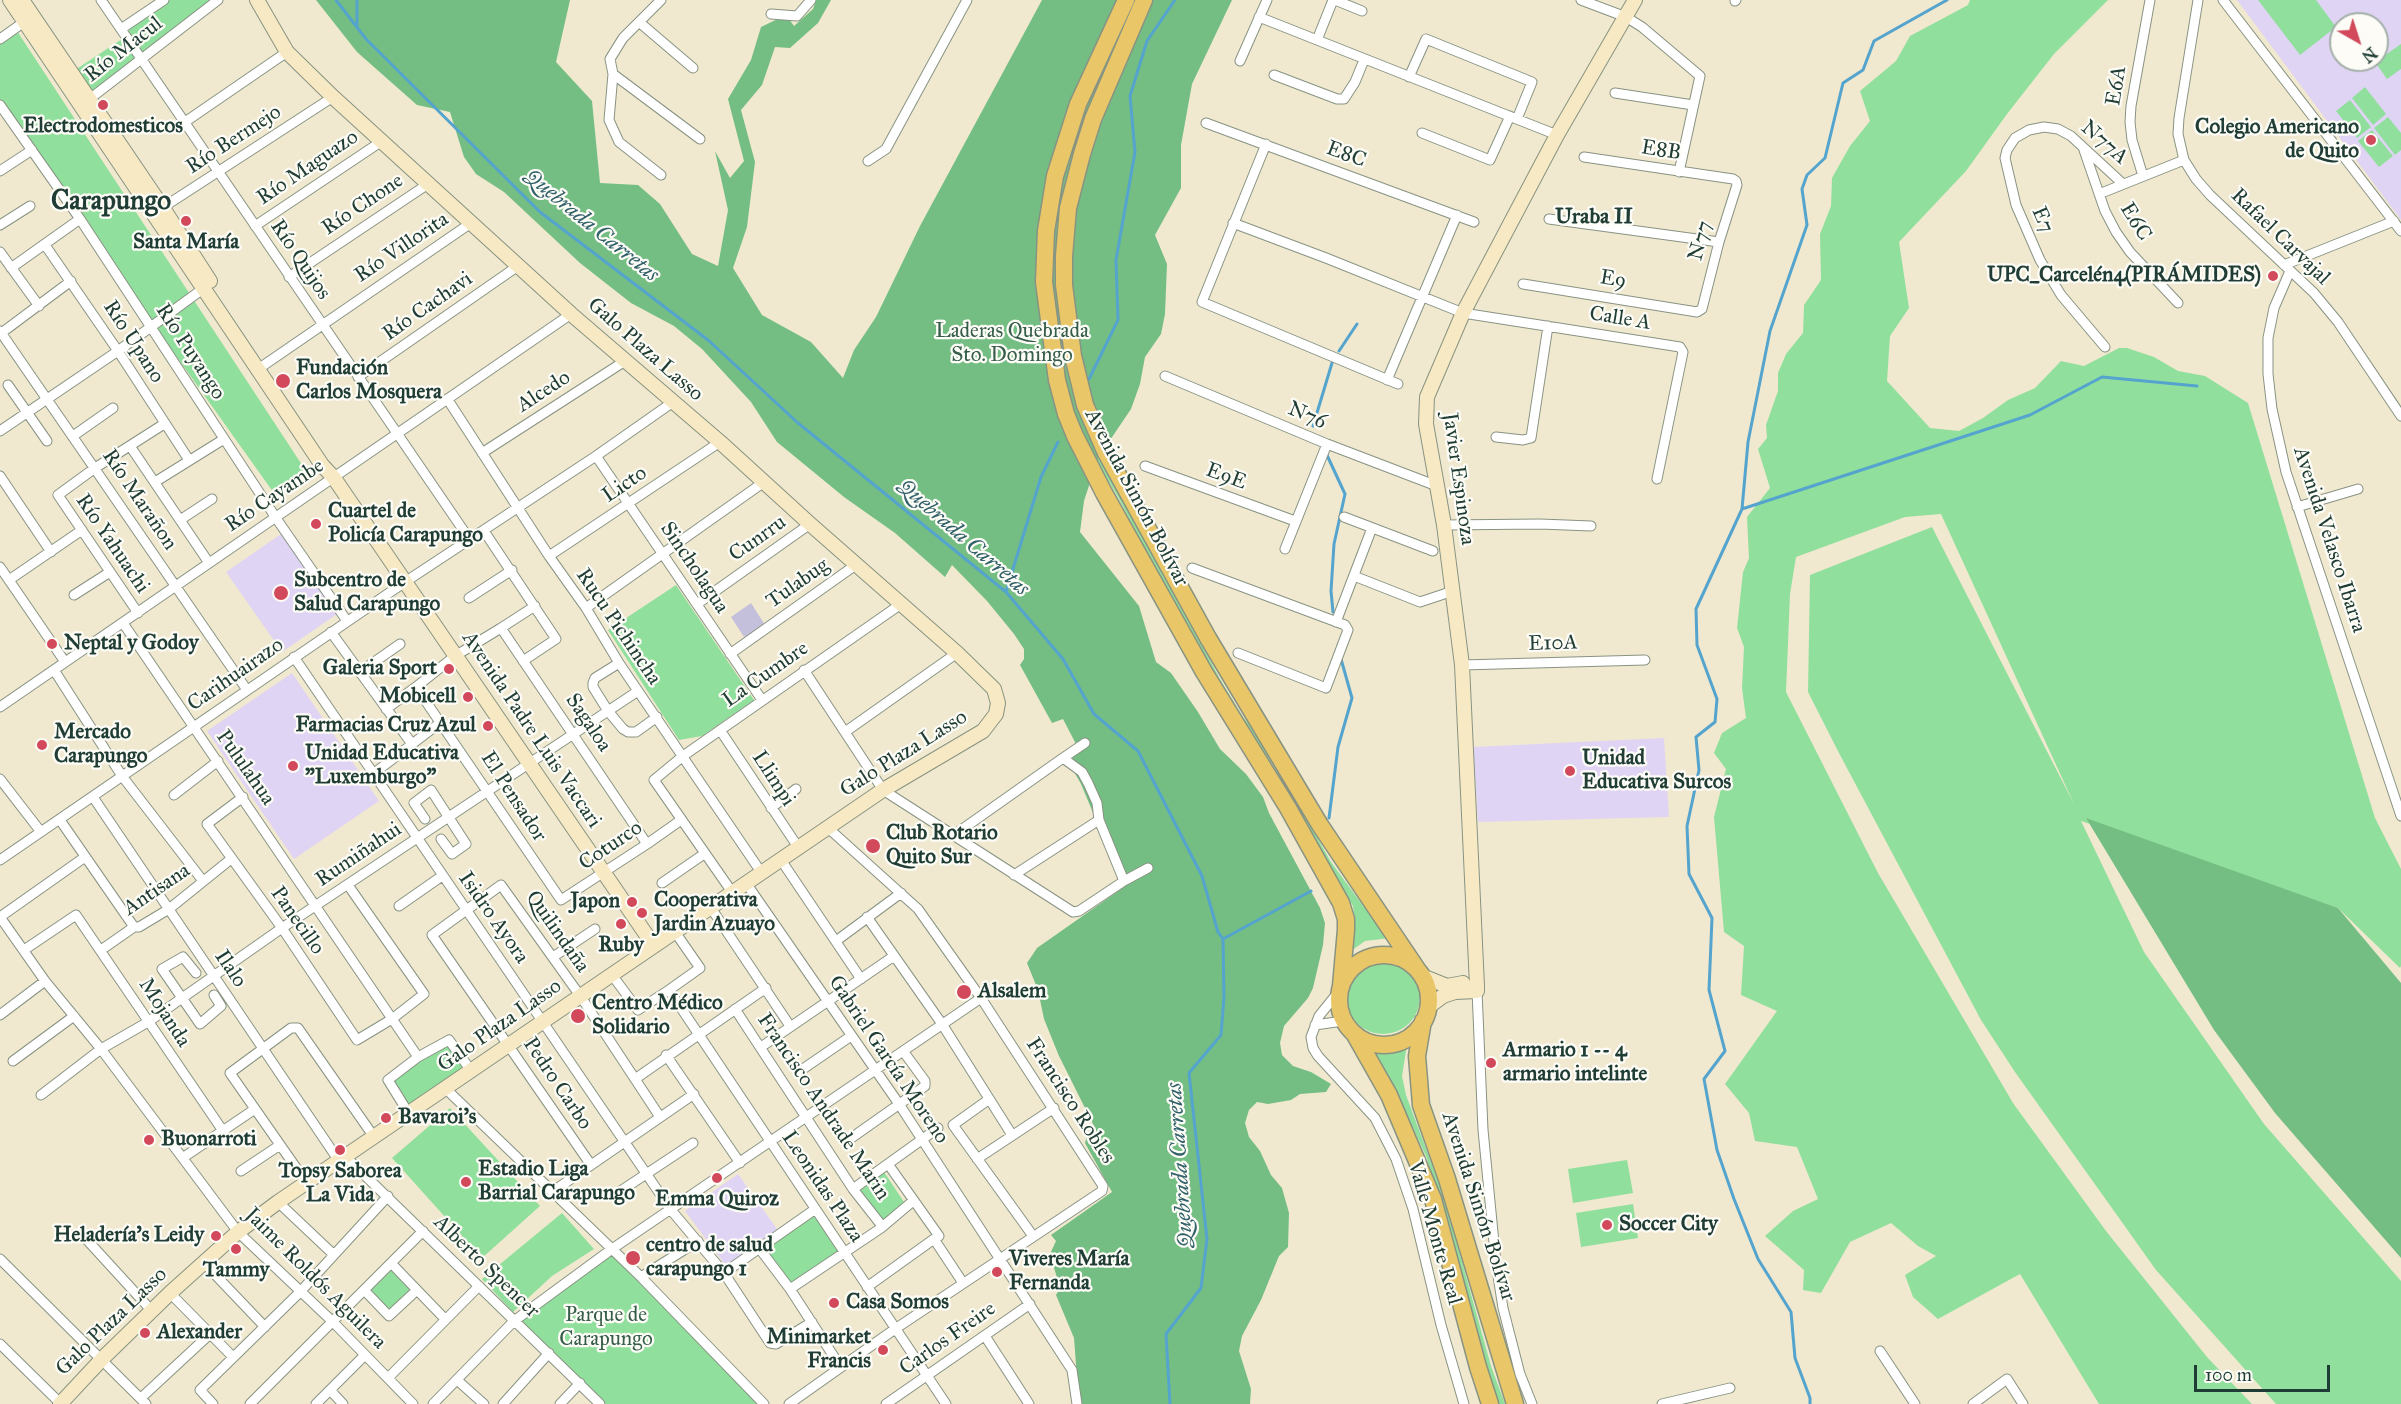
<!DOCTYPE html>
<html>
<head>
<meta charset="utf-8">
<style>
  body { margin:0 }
  #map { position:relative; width:2401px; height:1404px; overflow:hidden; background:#f0e9d0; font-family:"IM FELL Great Primer",serif }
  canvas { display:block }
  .north { position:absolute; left:2329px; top:12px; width:60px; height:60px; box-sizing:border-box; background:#fdfcf7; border:2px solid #a4b0a9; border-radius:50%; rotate:141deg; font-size:16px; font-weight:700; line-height:24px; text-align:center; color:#1f3d34 }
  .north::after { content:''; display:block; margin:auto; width:21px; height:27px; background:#d1495b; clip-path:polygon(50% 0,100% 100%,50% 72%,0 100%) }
  .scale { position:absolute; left:2194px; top:1365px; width:136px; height:27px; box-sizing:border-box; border:3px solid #1f3d34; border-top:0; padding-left:8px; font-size:18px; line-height:21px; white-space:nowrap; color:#1f3d34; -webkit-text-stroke:4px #fdfcf7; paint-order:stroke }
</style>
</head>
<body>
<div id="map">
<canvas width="2401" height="1404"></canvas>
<div class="north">N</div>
<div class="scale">100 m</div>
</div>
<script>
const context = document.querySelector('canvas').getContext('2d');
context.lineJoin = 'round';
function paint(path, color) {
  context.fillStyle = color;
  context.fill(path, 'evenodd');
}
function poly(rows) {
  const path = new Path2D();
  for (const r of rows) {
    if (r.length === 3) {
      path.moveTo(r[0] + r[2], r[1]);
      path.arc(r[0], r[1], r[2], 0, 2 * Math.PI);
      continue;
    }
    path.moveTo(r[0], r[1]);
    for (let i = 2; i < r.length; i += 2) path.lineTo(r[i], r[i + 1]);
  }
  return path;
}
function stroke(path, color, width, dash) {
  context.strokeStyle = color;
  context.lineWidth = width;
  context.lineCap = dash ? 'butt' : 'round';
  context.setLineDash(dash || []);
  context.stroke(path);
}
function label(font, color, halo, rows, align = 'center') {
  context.font = font + ' "IM FELL Great Primer",serif';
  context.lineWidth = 4.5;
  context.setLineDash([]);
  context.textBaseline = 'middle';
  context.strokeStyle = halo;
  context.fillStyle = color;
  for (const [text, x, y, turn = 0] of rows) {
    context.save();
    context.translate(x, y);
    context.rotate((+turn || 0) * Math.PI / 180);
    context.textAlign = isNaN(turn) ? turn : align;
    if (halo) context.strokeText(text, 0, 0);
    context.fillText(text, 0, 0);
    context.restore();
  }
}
paint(poly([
  [2237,0,2401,0,2401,220],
  [2341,24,2377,24,2377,60,2341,60],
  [281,534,337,614,282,652,226,572],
  [292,673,379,801,294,859,207,731],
  [1664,738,1669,817,1478,822,1473,747],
  [738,1174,777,1229,726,1266,685,1211]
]), '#e0d4f4');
paint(poly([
  [751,603,765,625,744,637,731,617]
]), '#c4c0db');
paint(poly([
  [169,0,211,0,143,53,127,28],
  [1970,0,2108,0,2054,54,2007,114,1966,171,1899,242,1909,308,1890,336,1887,381,1930,428,1959,431,1983,418,2008,400,2035,388,2061,361,2084,366,2119,348,2127,348,2154,357,2178,371,2205,376,2248,403,2375,818,2401,869,2401,966,2400,968,2338,908,2081,821,2144,952,2264,1124,2401,1281,2401,1404,2276,1404,2156,1270,2015,1072,1981,1020,1840,755,1808,692,1810,575,1932,527,2074,804,1941,514,1905,517,1796,557,1790,594,1786,692,1878,873,2013,1103,2106,1231,2207,1357,2252,1404,2099,1404,2020,1274,1938,1319,1913,1297,1905,1275,1936,1256,1918,1246,1891,1223,1850,1242,1821,1293,1803,1290,1804,1270,1765,1236,1793,1211,1818,1199,1797,1147,1755,1141,1749,1113,1725,1084,1777,1011,1741,995,1744,946,1724,932,1714,817,1726,769,1714,753,1722,733,1746,718,1742,688,1744,647,1737,628,1743,572,1749,558,1747,517,1770,488,1758,449,1767,438,1766,425,1778,391,1778,373,1786,354,1803,333,1804,305,1821,280,1820,234,1831,206,1832,178,1850,146,1870,121,1860,91,1896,61,1910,36,1968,5],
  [2258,0,2316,0,2336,27,2300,55],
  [17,31,308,474,276,496,0,109,0,43],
  [122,39,137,59,91,93,75,70],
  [2401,44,2401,69,2387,79,2375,62],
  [2365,87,2386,114,2373,125,2352,98],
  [2350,100,2371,127,2357,138,2336,111],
  [2388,117,2401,133,2401,150,2395,155,2374,128],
  [2372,130,2393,156,2379,167,2358,141],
  [1057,307,1138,526,1220,679,1243,717,1262,740,1331,862,1369,914,1390,938,1365,941,1351,951,1355,920,1353,906,1314,844,1274,766,1240,719,1194,644,1118,497,1088,446],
  [676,585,754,700,702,736,679,740,608,630],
  [1383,997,37],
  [449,1041,468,1069,409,1110,389,1081],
  [1407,1045,1402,1076,1406,1095,1444,1197,1491,1366,1505,1404,1498,1404,1492,1389,1440,1199,1426,1156,1403,1106,1373,1050,1392,1051],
  [450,1108,540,1206,482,1258,392,1158],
  [1627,1160,1633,1193,1573,1203,1568,1169],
  [884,1172,906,1205,880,1223,856,1192],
  [1633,1204,1638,1238,1581,1247,1576,1213],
  [562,1213,594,1249,552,1276,513,1312,482,1279],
  [813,1214,840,1251,791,1285,764,1247],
  [612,1249,764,1404,597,1404,514,1321],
  [391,1267,412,1291,392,1311,386,1311,368,1290]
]), '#91df9d');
paint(poly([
  [316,0,570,0,556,62,592,101,600,183,638,185,660,204,692,254,718,266,728,210,715,151,730,178,744,161,728,99,751,60,761,27,786,15,794,26,813,9,816,0,831,0,818,23,790,48,775,47,762,85,741,110,755,162,747,227,733,268,762,315,811,342,843,378,854,350,876,317,920,226,1042,0,1232,0,1192,84,1181,145,1181,188,1155,235,1167,264,1165,314,1161,334,1145,357,1140,384,1131,409,1098,458,1084,501,1080,532,1139,606,1156,662,1171,673,1198,712,1220,749,1246,774,1263,797,1269,813,1320,908,1325,923,1323,945,1313,988,1308,998,1284,1026,1280,1043,1282,1055,1293,1066,1311,1072,1331,1084,1326,1092,1300,1094,1291,1100,1268,1104,1257,1102,1249,1110,1245,1123,1249,1137,1260,1151,1271,1175,1282,1188,1289,1213,1288,1247,1279,1256,1261,1300,1242,1336,1239,1351,1251,1389,1250,1404,1079,1404,1074,1338,1056,1295,1060,1288,1050,1254,1056,1241,1051,1235,1112,1192,1085,1143,1088,1132,1094,1126,1059,1056,1044,1019,1038,990,1027,963,1037,948,1124,887,1081,784,1068,761,1076,754,1077,746,1063,719,1052,723,1020,665,1024,659,1024,649,1014,634,987,601,952,565,945,577,895,533,844,497,777,442,751,402,702,349,674,326,631,303,580,263,504,192,476,174,464,157,450,112,417,105,357,52],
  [2086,818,2338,908,2401,983,2401,1258,2275,1113,2214,1030]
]), '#74be84');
stroke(poly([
  [336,0,366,39,540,212,708,340,798,423,1006,592,1063,659,1094,714,1138,751,1202,876,1218,932,1223,939,1224,997,1221,1035,1189,1073,1207,1239,1201,1288,1166,1334,1170,1404],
  [357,0,357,25],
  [1339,351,1357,324],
  [1089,379,1118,320,1116,260,1135,152,1130,96,1147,41,1175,0],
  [1313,426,1332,363],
  [1326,453,1345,494,1334,544,1331,591,1333,612],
  [1742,509,2030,415,2102,377,2197,386],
  [1006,592,1041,477,1058,442],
  [1329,818,1338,747,1352,698,1341,659],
  [1223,939,1311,891],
  [1810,1404,1810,1398,1795,1358,1791,1312,1758,1259,1734,1199,1717,1150,1704,1079,1725,1051,1709,990,1712,918,1689,874,1687,826,1699,770,1696,737,1715,722,1717,699,1697,645,1696,609,1742,509,1748,442,1770,331,1807,225,1802,189,1807,175,1825,158,1843,83,1863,70,1874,41,1947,0]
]), '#54a4ce', 3);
const street = poly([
  [101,0,470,540],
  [661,0,623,38,610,59,613,74,609,120,619,142,661,175],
  [1335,0,1362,11],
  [1581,0,1626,17,1642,27,1700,76,1679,172],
  [2198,0,2179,118,2178,134,2184,160,2196,179,2210,195,2314,293,2338,322,2401,416],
  [2223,0,2401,231],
  [1735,1,1736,0],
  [771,14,797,16,811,0],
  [1259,17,1557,135],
  [639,22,693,68],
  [121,29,164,0],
  [0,39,24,22],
  [1317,40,1333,0],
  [1240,61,1267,0],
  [613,74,700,139],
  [1274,75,1337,99,1344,99,1355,82,1364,60],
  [1409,77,1426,39,1532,82,1517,119],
  [1615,93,1693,105],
  [87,101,218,0],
  [0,105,80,219,276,518,347,621],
  [185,122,287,52],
  [1206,123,1474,222],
  [1422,133,1490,160,1510,116],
  [1266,144,1202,302,1398,384],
  [2084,150,2105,211,2116,232,2130,252,2178,303],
  [868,161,886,149,967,0],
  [0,171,32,150],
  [2143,176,2132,140,2130,122,2131,106,2150,0],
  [2099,194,2184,160],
  [159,210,333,97],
  [1549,219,1719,242],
  [1233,223,1326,258,1463,313,1680,347,1683,352,1657,479],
  [0,225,30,206],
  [255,226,382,141],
  [45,245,118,351,189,460],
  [0,252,39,306],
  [2284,265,2394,221],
  [11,268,80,219],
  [2290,271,2274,308,2268,338,2268,374,2272,409,2286,472,2401,816],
  [289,277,428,184],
  [1523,284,1697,312,1702,309,1719,242,1737,185,1736,181,1733,179,1584,157],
  [0,331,247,690],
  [0,334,71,281],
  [2105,347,2061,295,2040,260,2016,205,2005,158,2007,150,2015,138,2029,130,2044,127,2058,129,2071,136,2122,183],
  [264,365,471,223],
  [1165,376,1327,444,1437,486],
  [358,377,518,266],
  [1387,380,1457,215],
  [8,385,47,441],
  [448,400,549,556,586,608,619,663,761,872],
  [0,431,118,351,204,288],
  [73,436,113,408],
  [1496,437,1523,440,1531,438,1548,326],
  [130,446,209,563],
  [482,453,625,361],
  [596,456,762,700],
  [1145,466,1295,521],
  [0,476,51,552],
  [155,482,224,439],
  [2297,507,2358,489],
  [1344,517,1433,551],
  [180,520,212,499],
  [1444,525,1540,524,1591,526],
  [484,531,556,639,523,661],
  [1285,549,1327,444],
  [549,556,720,442],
  [0,567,65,662],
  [1192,568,1345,625,1348,630,1326,688,1238,653],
  [1354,576,1420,602,1453,591],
  [9,580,82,530],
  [74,595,110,572],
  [469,598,512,570],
  [697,604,810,524],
  [586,608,764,482],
  [138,613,58,495,95,468,164,424],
  [1336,622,1372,528],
  [123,623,418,1057],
  [501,628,535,606],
  [331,632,412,744],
  [730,654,857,564],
  [294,657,671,1210,724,1273,770,1343,776,1344,812,1322],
  [619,663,595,678,593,683,593,687,608,711,623,729,628,732,636,732,657,717],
  [1462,665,1645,660],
  [54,670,122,776,203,881],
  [804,670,883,790,1073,912,1079,911,1124,881,1148,868],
  [360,672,400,644],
  [0,707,571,314],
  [386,709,416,687],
  [720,730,798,847],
  [845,732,957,653],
  [1063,758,1085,743],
  [373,774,441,722],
  [0,779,41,832],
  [174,795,218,761],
  [93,797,339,1161],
  [243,797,207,824,282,928,357,1040,392,1019,424,994,348,885],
  [771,808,796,789],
  [425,819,414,803,431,790,466,844,452,854,441,839],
  [60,820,134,927],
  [954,835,1063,758,1082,772,1088,783,1097,803,1099,820,1124,881],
  [647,844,501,628,455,656,416,687,561,900,647,844,681,820],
  [0,860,405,582,596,456,673,402],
  [781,860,861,979],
  [1014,875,1099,820],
  [662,883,704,854],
  [746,883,899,1104,1072,1370,1077,1404],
  [732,892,654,780,683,756,901,604],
  [399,906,442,876],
  [711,908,790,1026],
  [0,917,45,981,101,1049,238,1232,333,1322,413,1404],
  [0,917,85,857],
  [867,917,942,1024,1012,1135],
  [836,941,901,893],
  [24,950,76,915,223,1131],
  [101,950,134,927,139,927,169,909,231,859],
  [553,957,595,929],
  [196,973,183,957,162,969,200,1024,221,1006,214,995],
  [612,975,638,1010,669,990,700,968,675,932],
  [669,990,946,1404],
  [1340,990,1319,1016,1311,1037,1313,1048,1318,1056,1375,1118,1396,1159,1413,1209,1441,1325,1464,1404],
  [1477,991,1483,1130,1496,1263,1503,1308,1520,1374,1532,1404],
  [735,1009,853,1189,882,1226],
  [0,1015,45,981],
  [1315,1025,1343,1021],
  [761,1047,894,956],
  [666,1055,740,1163],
  [13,1061,74,1016],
  [800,1071,851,1036],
  [635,1079,766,988],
  [446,1089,641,1277,764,1404],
  [41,1095,101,1049,148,1022,282,928,638,691],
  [988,1100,953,1125,1033,1236],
  [409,1114,388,1080,418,1057,449,1040,472,1072],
  [847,1141,925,1086,925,1081,903,1051],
  [184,1157,255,1109],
  [346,1157,600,1404],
  [977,1159,1054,1108],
  [888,1164,939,1236,934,1239,963,1283],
  [591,1165,432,935,501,885,581,997,660,1117],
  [241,1171,280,1145],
  [306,1182,230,1073,291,1028,298,1028,374,1137],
  [853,1189,938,1128],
  [552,1192,694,1094],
  [616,1194,693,1143],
  [278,1202,333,1254],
  [87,1240,152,1311],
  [759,1248,790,1289,840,1366],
  [0,1259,146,1404],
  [204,1263,265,1327],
  [391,1263,445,1319],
  [724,1273,814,1210],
  [641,1277,698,1241],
  [867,1287,934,1239],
  [790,1289,881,1228,913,1201],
  [364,1290,389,1316,417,1290],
  [170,1293,233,1357],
  [985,1336,1029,1404],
  [0,1344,61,1404],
  [1880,1351,1915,1404],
  [388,1378,479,1286],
  [457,1380,484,1404],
  [330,1390,343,1404],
  [141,1398,210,1334],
  [213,1404,200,1390,300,1292,388,1196],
  [250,1404,423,1231],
  [316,1404,365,1355],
  [433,1404,514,1321,612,1249,981,998],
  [503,1404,549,1353],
  [560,1404,580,1383],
  [789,1404,895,1329,1102,1191,1103,1186,981,998,918,909,827,827],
  [886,1404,1030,1304],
  [1662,1404,1730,1388],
  [1973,1404,2007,1379,2023,1404]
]);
const secondary = poly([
  [10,0,322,465,334,478,654,946],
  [22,0,163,208,210,281],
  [1422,976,1447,986,1463,983],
  [1428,1007,1443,996,1455,992,1477,991,1477,986,1462,665,1444,525,1426,424,1427,397,1463,313,1557,135,1635,0],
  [60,1404,103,1358,170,1293,238,1232,278,1202,883,790,983,731,996,714,998,703,994,689,957,653,810,524,720,442,571,314,333,97,287,52,257,0]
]);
const highway = poly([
  [1126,0,1078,104,1055,176,1046,231,1044,282,1057,380,1066,414,1075,436,1104,493,1204,672,1288,808,1341,903,1346,919,1346,930,1341,986],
  [1144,0,1093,119,1082,154,1068,208,1064,256,1064,285,1073,356,1085,405,1106,453,1208,638,1320,825,1417,969],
  [1384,1000,45],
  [1423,1021,1417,1056,1421,1105,1447,1179,1515,1404],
  [1355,1035,1389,1095,1433,1199,1478,1367,1490,1404]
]);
stroke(street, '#889382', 11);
stroke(secondary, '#889382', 16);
stroke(highway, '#889382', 19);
stroke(street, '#fff', 9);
stroke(secondary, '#f6e9c3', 14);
stroke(highway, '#e9c769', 16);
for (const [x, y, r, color] of [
  [103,105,6,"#d1495b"],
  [2371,140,6,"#d1495b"],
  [186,221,6,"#d1495b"],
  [2273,276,6,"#d1495b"],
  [283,381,8,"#d1495b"],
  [316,524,6,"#d1495b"],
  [281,593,8,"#d1495b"],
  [52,644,6,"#d1495b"],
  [449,669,6,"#d1495b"],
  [468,697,6,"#d1495b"],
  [488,726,6,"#d1495b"],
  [42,745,6,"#d1495b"],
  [293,766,6,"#d1495b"],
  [1570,771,6,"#d1495b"],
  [873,846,8,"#d1495b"],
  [632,902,6,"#d1495b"],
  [642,913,6,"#d1495b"],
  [621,924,6,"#d1495b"],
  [964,992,8,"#d1495b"],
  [578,1016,8,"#d1495b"],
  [1491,1063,6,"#d1495b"],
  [386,1118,6,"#d1495b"],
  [149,1140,6,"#d1495b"],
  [340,1150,6,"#d1495b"],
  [717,1178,6,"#d1495b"],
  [466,1182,6,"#d1495b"],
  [1607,1225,6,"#d1495b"],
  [216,1236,6,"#d1495b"],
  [236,1249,6,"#d1495b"],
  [633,1258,8,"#d1495b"],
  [997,1272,6,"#d1495b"],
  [834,1303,6,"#d1495b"],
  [145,1333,6,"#d1495b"],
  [883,1350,6,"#d1495b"]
]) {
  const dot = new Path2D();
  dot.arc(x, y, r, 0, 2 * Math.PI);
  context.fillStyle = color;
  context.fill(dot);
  stroke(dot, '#fdfcf7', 2);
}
label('21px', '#1f3d34', '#fdfcf7', [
  ["Río Macul",124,50,-38],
  ["E6A",2117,86,-81],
  ["Río Bermejo",234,140,-33],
  ["N77A",2104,143,41],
  ["E8B",1661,151,9],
  ["E8C",1346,155,20],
  ["Río Maguazo",308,168,-34],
  ["Río Chone",363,205,-34],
  ["E7",2042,220,66],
  ["E6C",2135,222,58],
  ["Rafael Carvajal",2280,237,44],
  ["N77",1701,241,-75],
  ["Río Villorita",402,248,-34],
  ["Río Quijos",300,260,56],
  ["E9",1613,280,9],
  ["Río Cachavi",428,307,-35],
  ["Calle A",1620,319,9],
  ["Río Upano",133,342,57],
  ["Galo Plaza Lasso",645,350,41],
  ["Río Puyango",190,352,57],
  ["Alcedo",544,392,-33],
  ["N76",1307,416,23],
  ["E9E",1226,477,20],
  ["Javier Espinoza",1458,479,82],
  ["Licto",625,485,-34],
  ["Río Cayambe",275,496,-34],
  ["Avenida Simón Bolívar",1136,498,62],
  ["Río Marañon",139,500,56],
  ["Cunrru",758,539,-35],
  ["Avenida Velasco Ibarra",2329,540,72],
  ["Río Yahuachi",112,544,56],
  ["Sincholagua",694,568,56],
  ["Tulabug",798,584,-35],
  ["Rucu Pichincha",618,627,56],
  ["E10A",1553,644,-2],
  ["Carihuairazo",236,675,-35],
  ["La Cumbre",766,675,-35],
  ["Sagaloa",588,723,56],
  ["Avenida Padre Luis Vaccari",531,730,56],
  ["Galo Plaza Lasso",904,754,-32],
  ["Pululahua",245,768,55],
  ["Llimpi",773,779,57],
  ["El Pensador",513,797,57],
  ["Coturco",611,846,-34],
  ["Rumiñahui",359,855,-34],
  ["Antisana",157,890,-34],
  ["Isidro Ayora",493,918,55],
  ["Panecillo",297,921,55],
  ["Quilindaña",557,932,55],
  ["Ilalo",230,969,56],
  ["Mojanda",164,1013,57],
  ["Galo Plaza Lasso",500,1026,-35],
  ["Gabriel García Moreno",888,1060,56],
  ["Pedro Carbo",557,1084,56],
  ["Francisco Robles",1070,1101,57],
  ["Francisco Andrade Marin",823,1107,56],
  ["Leonidas Plaza",822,1187,56],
  ["Avenida Simón Bolívar",1478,1207,72],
  ["Valle Monte Real",1434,1233,74],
  ["Alberto Spencer",486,1267,44],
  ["Jaime Roldós Aguilera",315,1279,45],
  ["Galo Plaza Lasso",112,1322,-44],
  ["Carlos Freire",948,1339,-35]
]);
label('bold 21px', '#1f3d34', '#fdfcf7', [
  ["Electrodomesticos",103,127,"center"],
  ["Colegio Americano",2359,128,"right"],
  ["de Quito",2359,152,"right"],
  ["Santa María",186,243,"center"],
  ["UPC_Carcelén4(PIRÁMIDES)",2261,276,"right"],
  ["Fundación",296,369],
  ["Carlos Mosquera",296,393],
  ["Cuartel de",328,512],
  ["Policía Carapungo",328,536],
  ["Subcentro de",294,581],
  ["Salud Carapungo",294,605],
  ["Neptal y Godoy",64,644],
  ["Galeria Sport",437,669,"right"],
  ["Mobicell",456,697,"right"],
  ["Farmacias Cruz Azul",476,726,"right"],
  ["Mercado",54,733],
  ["Carapungo",54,757],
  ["Unidad Educativa",305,754],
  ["\"Luxemburgo\"",305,778],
  ["Unidad",1582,759],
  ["Educativa Surcos",1582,783],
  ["Club Rotario",886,834],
  ["Quito Sur",886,858],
  ["Cooperativa",654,901],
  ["Jardin Azuayo",654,925],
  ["Japon",620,902,"right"],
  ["Ruby",621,946,"center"],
  ["Alsalem",978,992],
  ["Centro Médico",592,1004],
  ["Solidario",592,1028],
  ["Armario 1 -- 4",1503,1051],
  ["armario intelinte",1503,1075],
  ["Bavaroi's",398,1118],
  ["Buonarroti",161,1140],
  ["Estadio Liga",478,1170],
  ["Barrial Carapungo",478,1194],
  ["Topsy Saborea",340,1172,"center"],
  ["La Vida",340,1196,"center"],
  ["Emma Quiroz",717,1200,"center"],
  ["Soccer City",1619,1225],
  ["Heladería's Leidy",204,1236,"right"],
  ["centro de salud",646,1246],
  ["carapungo 1",646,1270],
  ["Viveres María",1009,1260],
  ["Fernanda",1009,1284],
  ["Tammy",236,1271,"center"],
  ["Casa Somos",846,1303],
  ["Alexander",157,1333],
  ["Minimarket",871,1338,"right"],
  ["Francis",871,1362,"right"]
], 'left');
label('21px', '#365d49', '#fdfcf7', [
  ["Laderas Quebrada",1012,332],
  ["Sto. Domingo",1012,356],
  ["Parque de",606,1316],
  ["Carapungo",606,1340]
]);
label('bold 22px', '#1f3d34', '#fdfcf7', [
  ["Uraba II",1594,218]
]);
label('italic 22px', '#32616a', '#fdfcf7', [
  ["Quebrada Carretas",591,226,39],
  ["Quebrada Carretas",963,538,41],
  ["Quebrada Carretas",1181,1165,-94]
]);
label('bold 27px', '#1f3d34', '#fdfcf7', [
  ["Carapungo",111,202]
]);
</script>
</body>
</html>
